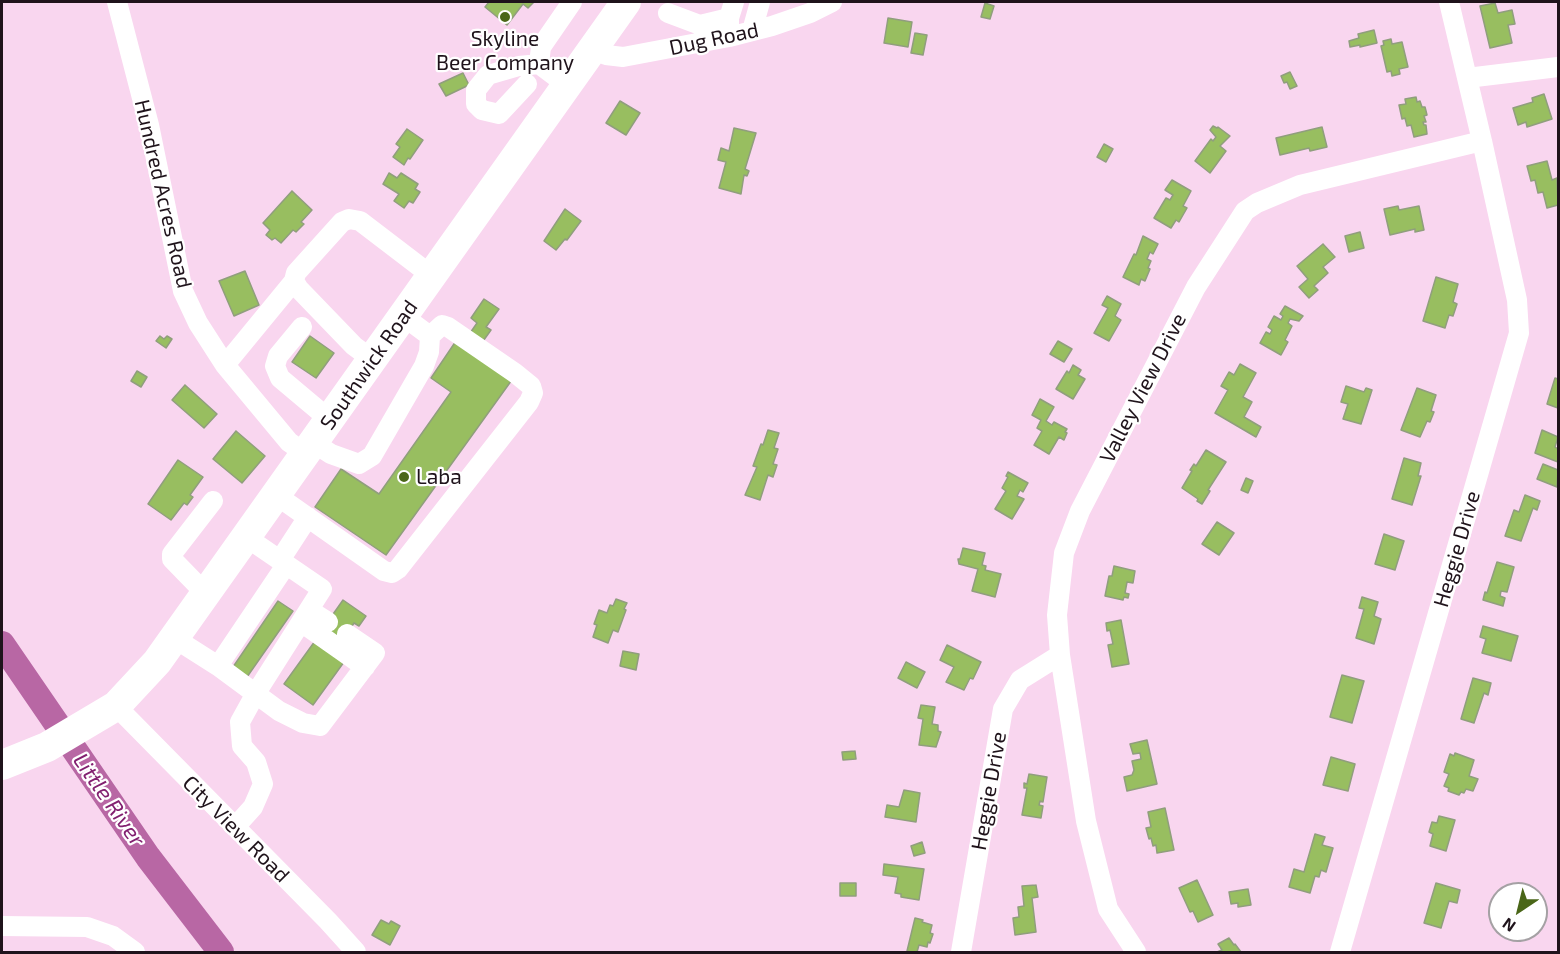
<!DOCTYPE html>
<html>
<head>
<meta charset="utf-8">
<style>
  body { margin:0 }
  #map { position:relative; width:1560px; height:954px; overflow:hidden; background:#f9d6ef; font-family:"Exo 2",sans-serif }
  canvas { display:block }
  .frame { position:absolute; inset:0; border:3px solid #1f131b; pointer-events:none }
  .north { position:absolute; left:1488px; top:882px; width:60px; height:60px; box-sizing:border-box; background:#fff; border:2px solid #a5a1a4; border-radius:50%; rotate:215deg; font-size:16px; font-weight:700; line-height:24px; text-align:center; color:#1f131b }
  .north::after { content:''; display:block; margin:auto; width:21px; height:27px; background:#4a6618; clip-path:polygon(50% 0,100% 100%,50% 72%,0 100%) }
</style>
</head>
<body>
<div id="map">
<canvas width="1560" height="954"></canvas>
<div class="frame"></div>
<div class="north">N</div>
</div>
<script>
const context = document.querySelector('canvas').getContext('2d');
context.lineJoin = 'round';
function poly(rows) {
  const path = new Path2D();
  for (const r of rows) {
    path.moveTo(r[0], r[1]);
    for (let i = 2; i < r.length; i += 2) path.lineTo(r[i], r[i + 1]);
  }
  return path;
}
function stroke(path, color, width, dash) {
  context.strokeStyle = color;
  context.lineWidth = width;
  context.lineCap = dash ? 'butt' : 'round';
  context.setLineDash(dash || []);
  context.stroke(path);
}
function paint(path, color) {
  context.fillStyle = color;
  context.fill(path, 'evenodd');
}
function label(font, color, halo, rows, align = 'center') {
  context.font = font + ' "Exo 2",sans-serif';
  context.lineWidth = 4.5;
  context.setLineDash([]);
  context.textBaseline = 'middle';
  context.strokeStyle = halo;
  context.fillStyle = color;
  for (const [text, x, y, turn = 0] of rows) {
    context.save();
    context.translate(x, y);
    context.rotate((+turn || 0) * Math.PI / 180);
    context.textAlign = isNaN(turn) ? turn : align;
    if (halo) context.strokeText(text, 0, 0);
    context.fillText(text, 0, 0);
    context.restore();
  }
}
stroke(poly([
  [2,644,148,857,221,952]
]), '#b867a4', 26);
const building = poly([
  [489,2,534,2,528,8,523,4,507,25,485,7,489,2],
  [985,3,994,6,990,19,981,17,985,3],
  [1495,3,1498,13,1512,10,1515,24,1508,25,1512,43,1490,48,1480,6,1495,3],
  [888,18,912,22,908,47,884,43,888,18],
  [1374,30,1377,43,1360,47,1360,45,1350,47,1349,41,1359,38,1358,34,1374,30],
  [915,33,927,35,923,55,911,53,915,33],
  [1391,39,1392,44,1402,42,1408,67,1399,69,1400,74,1392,76,1391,71,1387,72,1381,46,1384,45,1383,41,1391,39],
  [1290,72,1297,86,1290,89,1287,82,1284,83,1281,76,1290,72],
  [463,73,469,85,446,96,439,84,463,73],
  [1544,94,1552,119,1527,127,1526,122,1518,125,1513,108,1533,102,1532,98,1544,94],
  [1416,97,1417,102,1420,101,1422,107,1425,107,1427,115,1424,116,1426,122,1423,122,1424,125,1426,125,1427,134,1414,137,1411,125,1407,126,1405,118,1402,119,1399,105,1406,104,1405,99,1416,97],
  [620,101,640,113,626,135,606,123,620,101],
  [1213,126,1217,128,1218,127,1230,136,1220,146,1226,151,1210,173,1195,161,1211,139,1213,141,1216,137,1210,130,1213,126],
  [1322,127,1327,147,1310,151,1309,148,1280,155,1276,138,1322,127],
  [734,128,756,133,745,169,749,171,747,176,744,175,741,194,719,188,726,162,718,160,721,148,729,151,734,128],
  [407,129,423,140,410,159,408,158,404,165,393,157,400,147,396,144,407,129],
  [1104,144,1113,149,1106,162,1097,157,1104,144],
  [1547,161,1552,180,1557,178,1558,205,1547,208,1543,192,1538,193,1535,180,1531,181,1527,166,1547,161],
  [389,173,397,178,401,173,418,184,415,189,420,192,413,203,409,201,404,208,394,201,399,194,383,184,389,173],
  [1172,180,1191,191,1183,206,1187,208,1179,222,1176,220,1171,228,1154,218,1166,198,1170,200,1173,195,1165,190,1172,180],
  [292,191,312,210,301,222,304,224,296,232,293,230,281,243,275,238,272,240,266,235,270,230,263,223,292,191],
  [1398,206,1399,210,1419,206,1424,230,1415,232,1415,229,1390,235,1384,209,1398,206],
  [565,209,581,221,567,240,565,239,556,250,544,241,565,209],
  [1360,232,1364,248,1349,252,1345,236,1360,232],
  [1143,236,1158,244,1153,254,1150,252,1147,259,1151,261,1148,268,1150,269,1145,281,1141,279,1139,285,1123,277,1134,254,1136,255,1143,236],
  [1323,244,1335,257,1323,267,1328,273,1314,286,1318,290,1309,298,1299,287,1308,279,1297,266,1323,244],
  [245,271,259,305,234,316,219,281,245,271],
  [1436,277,1458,284,1453,302,1457,304,1453,316,1449,315,1445,328,1423,321,1436,277],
  [1107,296,1121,304,1115,316,1121,320,1109,341,1094,333,1108,308,1102,305,1107,296],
  [484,299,499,309,486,327,491,330,481,344,468,336,477,323,471,318,484,299],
  [1285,306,1303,316,1299,321,1290,319,1288,323,1292,326,1285,340,1288,342,1281,355,1260,343,1266,332,1270,334,1272,330,1268,327,1274,316,1281,320,1283,316,1280,314,1285,306],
  [160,336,164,339,167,336,172,339,166,348,156,341,160,336],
  [310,336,334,353,316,378,292,362,310,336],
  [458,338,514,377,386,555,315,507,341,469,379,494,451,392,431,378,458,338],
  [1058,341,1072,349,1064,362,1050,354,1058,341],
  [1240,364,1256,373,1243,397,1252,402,1244,417,1261,427,1256,437,1215,413,1228,390,1221,386,1229,372,1234,375,1240,364],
  [1073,365,1081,370,1078,375,1085,379,1073,399,1056,389,1067,371,1069,373,1073,365],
  [137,371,147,377,141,387,131,381,137,371],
  [1555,378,1558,379,1558,408,1547,404,1555,378],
  [185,385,217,414,204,428,172,400,185,385],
  [1346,386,1364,392,1366,388,1372,390,1361,424,1343,419,1348,404,1341,402,1346,386],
  [1417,388,1436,395,1431,411,1434,412,1430,422,1427,421,1420,437,1401,430,1417,388],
  [1040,399,1054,407,1046,421,1052,425,1054,422,1067,429,1065,432,1067,433,1064,440,1059,437,1049,454,1034,445,1042,431,1037,428,1041,420,1032,415,1040,399],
  [768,430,779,433,774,448,778,449,773,464,777,465,773,477,768,475,760,500,745,495,757,467,753,466,761,444,763,445,768,430],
  [1542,430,1558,437,1555,447,1558,449,1558,462,1535,453,1542,430],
  [236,431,265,456,242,483,213,459,236,431],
  [1206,450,1226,462,1208,490,1210,491,1202,504,1197,501,1198,499,1182,488,1192,471,1190,470,1194,464,1196,466,1206,450],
  [1404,458,1421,463,1418,476,1421,476,1412,505,1392,499,1404,458],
  [178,460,203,477,190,495,193,497,187,505,184,503,171,520,148,504,178,460],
  [1543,464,1558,470,1557,487,1537,479,1543,464],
  [1008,472,1028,483,1023,492,1020,490,1017,496,1024,499,1012,519,995,509,1006,491,1002,488,1008,477,1006,476,1008,472],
  [1246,478,1253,481,1248,493,1241,490,1246,478],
  [1525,495,1540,501,1537,510,1533,508,1521,541,1505,536,1514,510,1519,512,1525,495],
  [1217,522,1234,533,1219,555,1202,544,1217,522],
  [1384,534,1404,541,1395,570,1375,564,1384,534],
  [963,548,985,553,982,565,986,566,985,570,1001,574,995,597,972,591,978,569,959,564,958,559,960,559,963,548],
  [1497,562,1514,567,1507,592,1501,591,1500,596,1505,598,1503,606,1483,600,1485,592,1487,593,1497,562],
  [1114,566,1135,571,1133,583,1127,582,1125,593,1129,594,1128,598,1124,597,1123,600,1105,596,1109,576,1112,576,1114,566],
  [1362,597,1378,602,1374,616,1381,619,1374,644,1356,638,1364,609,1359,608,1362,597],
  [616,599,627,603,624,609,626,610,618,632,613,630,608,643,593,637,597,625,594,624,599,610,607,613,610,605,613,606,616,599],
  [343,600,366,616,359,626,354,623,343,640,324,627,343,600],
  [278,601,293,611,247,677,233,667,278,601],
  [1121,620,1129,664,1112,667,1108,645,1113,644,1110,630,1107,631,1106,623,1121,620],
  [1483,626,1518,636,1511,661,1482,653,1486,639,1480,637,1483,626],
  [315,641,344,662,313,705,284,684,315,641],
  [947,645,981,662,973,679,970,678,964,690,946,682,954,667,940,660,947,645],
  [623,651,639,654,636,670,620,666,623,651],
  [906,662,925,672,917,688,898,678,906,662],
  [1342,675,1364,681,1352,723,1330,717,1342,675],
  [1473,678,1491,683,1488,695,1484,693,1474,723,1461,719,1473,678],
  [921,705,935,707,932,724,938,725,938,731,941,732,936,747,919,745,923,719,918,718,921,705],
  [1147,740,1157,784,1127,791,1124,777,1132,775,1134,770,1132,761,1141,759,1140,753,1133,754,1130,744,1147,740],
  [855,751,856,759,843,760,842,752,855,751],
  [1455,753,1474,760,1469,776,1478,779,1473,791,1466,789,1464,793,1461,792,1459,795,1448,791,1449,788,1444,786,1449,774,1444,772,1450,754,1454,756,1455,753],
  [1331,757,1355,764,1348,791,1323,785,1331,757],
  [1029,774,1047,777,1043,802,1040,801,1039,805,1043,806,1041,818,1022,815,1027,788,1024,788,1024,783,1027,784,1029,774],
  [904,790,920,793,916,822,885,817,887,805,899,807,904,790],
  [1165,808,1174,850,1157,853,1156,845,1153,846,1151,838,1149,839,1146,828,1151,827,1148,812,1165,808],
  [1439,816,1455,820,1446,851,1430,846,1433,834,1429,832,1432,822,1437,823,1439,816],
  [1315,834,1325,837,1322,845,1333,848,1326,872,1321,870,1319,877,1315,876,1310,893,1289,887,1294,869,1304,872,1315,834],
  [922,842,925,853,914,856,911,846,922,842],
  [884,864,924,869,919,900,901,897,901,894,895,893,898,877,883,875,884,864],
  [1197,880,1213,915,1198,922,1193,911,1190,912,1179,888,1197,880],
  [840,883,856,883,856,896,840,896,840,883],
  [1436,883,1460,890,1457,903,1449,901,1441,928,1424,923,1436,883],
  [1036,885,1038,897,1032,898,1036,932,1015,935,1013,918,1019,917,1018,907,1024,906,1022,886,1036,885],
  [1248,889,1251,905,1238,907,1238,903,1231,904,1229,892,1248,889],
  [915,918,923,920,922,922,932,925,930,933,933,934,930,943,928,942,927,947,919,945,917,952,912,952,907,951,915,918],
  [381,920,389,924,391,921,400,926,390,945,372,935,381,920],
  [1229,938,1234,945,1235,944,1241,952,1217,952,1222,950,1218,944,1229,938]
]);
paint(building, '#98be60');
stroke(building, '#909e7d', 1.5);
stroke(poly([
  [117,2,149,125,183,291,198,323,225,365,289,442,306,454],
  [668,13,700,25,729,18],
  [729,31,729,18,734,2],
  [752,31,760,2],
  [593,49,606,55,623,57,729,37,772,26,810,13,832,2],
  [539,64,541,47,572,2],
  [1467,78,1558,67],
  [527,84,499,114,482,110,476,104,476,90,488,75,519,66,539,64,567,85],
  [302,327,278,356,275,366,280,378,330,420],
  [373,360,354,346,299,289,294,281,296,273,342,222,349,219,360,221,432,276],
  [225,365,294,281],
  [314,443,331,454,359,464,372,456,424,366,429,352,430,336,403,316],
  [276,495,384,571,392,573,398,569,529,402,533,393,531,386,515,373,448,327,442,325,430,336],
  [280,560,308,517],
  [206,594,172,559,172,554,213,501],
  [309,610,328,622],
  [301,622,365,667],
  [174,638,218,666,279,711,303,723,320,726,375,653,347,634],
  [218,666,286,565],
  [116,706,328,921,356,952],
  [235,827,253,807,263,784,256,762,242,746,240,722,256,693,322,589,246,537],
  [2,926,87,927,113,936,135,952],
  [961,952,1003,709,1020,680,1060,655],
  [1136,952,1108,909,1086,821,1060,655,1057,615,1064,553,1080,511,1196,287,1245,211,1257,203,1300,185,1482,141,1449,2],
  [1340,952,1519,333,1517,300,1482,141]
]), '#fff', 20);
stroke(poly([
  [2,765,47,747,116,706,157,662,626,2]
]), '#fff', 30);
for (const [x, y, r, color] of [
  [505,17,6,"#4a6618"],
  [404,477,6,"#4a6618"]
]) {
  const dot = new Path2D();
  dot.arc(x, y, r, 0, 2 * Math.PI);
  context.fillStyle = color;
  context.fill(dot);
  stroke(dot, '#fff', 2);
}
label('21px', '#1f131b', '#fff', [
  ["Skyline",505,39],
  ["Beer Company",505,63],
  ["Laba",416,477,"left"]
]);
label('21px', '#1f131b', '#fff', [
  ["Dug Road",714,39,-12],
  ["Hundred Acres Road",163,194,77],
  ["Southwick Road",369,365,-55],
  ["Valley View Drive",1143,388,-63],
  ["Heggie Drive",1457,549,-74],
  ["Heggie Drive",989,791,-80],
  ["City View Road",236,829,45]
]);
label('italic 22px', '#822070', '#fff', [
  ["Little River",109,800,55]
]);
</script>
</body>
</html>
